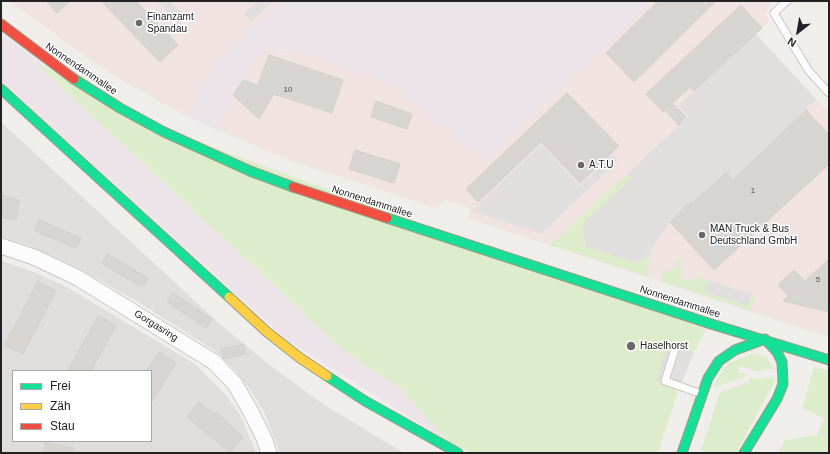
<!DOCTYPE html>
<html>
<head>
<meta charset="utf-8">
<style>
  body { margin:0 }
  #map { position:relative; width:830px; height:454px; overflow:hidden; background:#f0eeeb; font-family:Arial,sans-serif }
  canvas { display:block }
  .frame { position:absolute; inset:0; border:2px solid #222; pointer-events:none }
  .legend { position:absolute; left:12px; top:370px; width:140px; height:72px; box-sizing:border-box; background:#fff; border:1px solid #a7a7a7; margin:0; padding:5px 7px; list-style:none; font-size:12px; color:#222 }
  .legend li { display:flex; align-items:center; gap:8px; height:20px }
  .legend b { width:20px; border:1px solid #a7a7a7 }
  .north { position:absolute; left:778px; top:12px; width:40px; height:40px; -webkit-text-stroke:3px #fff; paint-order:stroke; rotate:211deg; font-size:11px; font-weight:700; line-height:16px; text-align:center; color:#222 }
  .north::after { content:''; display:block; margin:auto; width:14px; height:18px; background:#222; clip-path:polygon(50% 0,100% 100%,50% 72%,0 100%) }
</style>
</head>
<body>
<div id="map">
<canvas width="830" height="454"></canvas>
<div class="frame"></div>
<ul class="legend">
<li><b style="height:5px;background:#16e098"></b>Frei</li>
<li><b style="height:5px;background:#ffcf43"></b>Zäh</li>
<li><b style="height:5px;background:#f24e42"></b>Stau</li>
</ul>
<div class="north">N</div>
</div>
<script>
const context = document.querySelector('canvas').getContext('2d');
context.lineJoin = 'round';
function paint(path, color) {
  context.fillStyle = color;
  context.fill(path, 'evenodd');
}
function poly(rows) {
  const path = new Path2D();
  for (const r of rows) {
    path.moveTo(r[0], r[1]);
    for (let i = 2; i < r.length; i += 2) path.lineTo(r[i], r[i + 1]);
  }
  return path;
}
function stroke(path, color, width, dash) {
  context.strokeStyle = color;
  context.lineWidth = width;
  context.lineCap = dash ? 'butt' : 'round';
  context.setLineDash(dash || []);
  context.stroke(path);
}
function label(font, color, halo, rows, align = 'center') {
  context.font = font + ' Arial,sans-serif';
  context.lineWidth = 3;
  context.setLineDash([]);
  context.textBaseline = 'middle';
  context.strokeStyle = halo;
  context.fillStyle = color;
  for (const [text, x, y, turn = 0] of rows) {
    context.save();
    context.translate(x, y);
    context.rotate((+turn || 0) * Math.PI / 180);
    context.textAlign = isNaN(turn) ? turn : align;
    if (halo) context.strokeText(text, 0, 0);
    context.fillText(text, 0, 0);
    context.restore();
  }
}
paint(poly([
  [1,122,221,325,267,363,323,404,404,453,280,453,264,412,250,389,234,369,214,350,138,302,78,268,28,245,1,237],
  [1,261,24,268,65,286,195,364,226,395,241,417,256,453,1,453],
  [13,371,151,371,151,441,13,441]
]), '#dfdedc');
paint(poly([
  [10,1,283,1,261,22,249,30,214,66,186,116,121,80,90,60],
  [653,1,773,1,765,14,769,22,756,34,829,113,829,337,467,218,470,208,445,200,436,208,295,162,219,131,219,126,233,95,255,60,264,52,272,49,297,51,382,80,395,87,405,96]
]), '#f1e3e1');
paint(poly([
  [283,1,653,1,486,161,395,87,382,80,297,51,285,49,272,49,264,52,255,60,233,95,219,126,219,131,186,116,214,66,249,30,261,22],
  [1,33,42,64,39,67,345,352,399,388,448,441,288,341,1,81]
]), '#ede4e9');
paint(poly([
  [42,64,112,110,706,329,694,352,668,343,679,389,658,453,471,453,448,441,399,388,345,352,39,67],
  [628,173,632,178,583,223,585,246,633,262,636,262,649,253,651,249,647,277,549,245],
  [678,257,682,261,680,272,683,278,689,280,697,277,709,281,705,292,747,306,752,294,754,295,755,298,750,311,660,281,663,271,674,270],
  [754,353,767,358,774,369,757,371,739,366,738,372,746,374,744,377,715,387,714,384,728,363],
  [814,367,829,371,829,453,778,453,785,440,817,435,824,419,802,408],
  [751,377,757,379,775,377,775,381,736,453,700,453,720,392,749,382]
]), '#ddeccb');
paint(poly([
  [157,1,170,1,186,17,179,24],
  [257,1,273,1,251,21,244,13],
  [756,34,816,99,733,180,726,173,692,204,690,202,671,220,643,260,633,262,585,246,583,223,632,178,628,173,689,117,678,106],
  [541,145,580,186,612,155,618,160,541,234,472,211],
  [709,281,752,294,747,306,705,292],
  [668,343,694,352,679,389,656,381],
  [254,374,287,410,305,397,325,416,296,444,284,449,275,430,283,424,246,382]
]), '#e0dfde');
const building = poly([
  [46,1,70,1,57,13,46,1],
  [101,1,136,1,178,45,160,62,101,1],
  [658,1,716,1,634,82,606,53,658,1],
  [741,5,762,28,694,91,690,87,672,103,686,117,679,125,665,110,663,112,646,94,741,5],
  [269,55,343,80,332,113,274,94,259,119,233,95,243,80,258,85,269,55],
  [567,93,619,146,580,183,541,142,478,202,466,189,567,93],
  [376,101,412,114,407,129,371,117,376,101],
  [806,110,829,135,829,164,714,270,670,222,690,202,692,204,726,173,733,180,806,110],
  [355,150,400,164,394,183,349,169,355,150],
  [1,195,19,200,16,220,1,217,1,195],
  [39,220,81,238,76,248,35,231,39,220],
  [108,254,148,278,142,287,102,264,108,254],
  [829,259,829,312,783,301,788,296,778,285,794,270,805,281,829,259],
  [38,281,56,291,23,354,5,345,38,281],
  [173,293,212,319,206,328,167,302,173,293],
  [98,316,116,325,91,371,68,371,98,316],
  [244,344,246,354,224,359,221,349,244,344],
  [159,352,176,363,151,403,151,371,146,371,159,352],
  [199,402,214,414,216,412,243,437,230,452,187,417,199,402],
  [45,442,74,448,73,453,43,453,45,442]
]);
paint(building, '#d7d4d2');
stroke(building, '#d3d0cc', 1);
const lane = poly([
  [787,1,774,13,808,70,829,93],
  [675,349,665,381,702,394]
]);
const street = poly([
  [1,246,34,257,78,278,214,362,235,384,251,412,264,438,269,453]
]);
const fast = poly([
  [74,79,120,108,164,132,250,171,293,187],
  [1,89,229,297],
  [387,218,711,324,829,360],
  [327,376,365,401,458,453],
  [682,453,708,378,719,361,735,350,765,339],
  [744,453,777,399,783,384,782,362,777,352,765,339]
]);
const slow = poly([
  [229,297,267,332,300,358,327,376]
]);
const jam = poly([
  [1,24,74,79],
  [293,187,387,218]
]);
stroke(lane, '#c9c8c7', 9);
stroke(street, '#c9c8c7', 17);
stroke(fast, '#999a82', 11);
stroke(slow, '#999a82', 11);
stroke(jam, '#999a82', 11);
stroke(lane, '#fdfcfc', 7);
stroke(street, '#fdfcfc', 15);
stroke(fast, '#16e098', 9);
stroke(slow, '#ffcf43', 9);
stroke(jam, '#f24e42', 9);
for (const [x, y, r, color] of [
  [139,23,4,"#6a6968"],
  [581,165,4,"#6a6968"],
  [702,235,4,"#6a6968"],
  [631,346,5,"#6a6968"]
]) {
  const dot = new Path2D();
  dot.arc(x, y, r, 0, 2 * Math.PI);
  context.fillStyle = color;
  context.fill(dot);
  stroke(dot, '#fff', 1.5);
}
label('8px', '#4f4e4e', null, [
  ["10",288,90],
  ["1",753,191],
  ["5",818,280]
]);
label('10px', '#222', '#fff', [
  ["Finanzamt",147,17],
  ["Spandau",147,29],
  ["A.T.U",589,165],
  ["MAN Truck & Bus",710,229],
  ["Deutschland GmbH",710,241],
  ["Haselhorst",640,346]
], 'left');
label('10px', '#222', '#fff', [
  ["Nonnendammallee",81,69,34],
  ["Nonnendammallee",372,202,18],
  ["Nonnendammallee",680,302,18],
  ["Gorgasring",156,326,32]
]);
</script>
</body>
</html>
